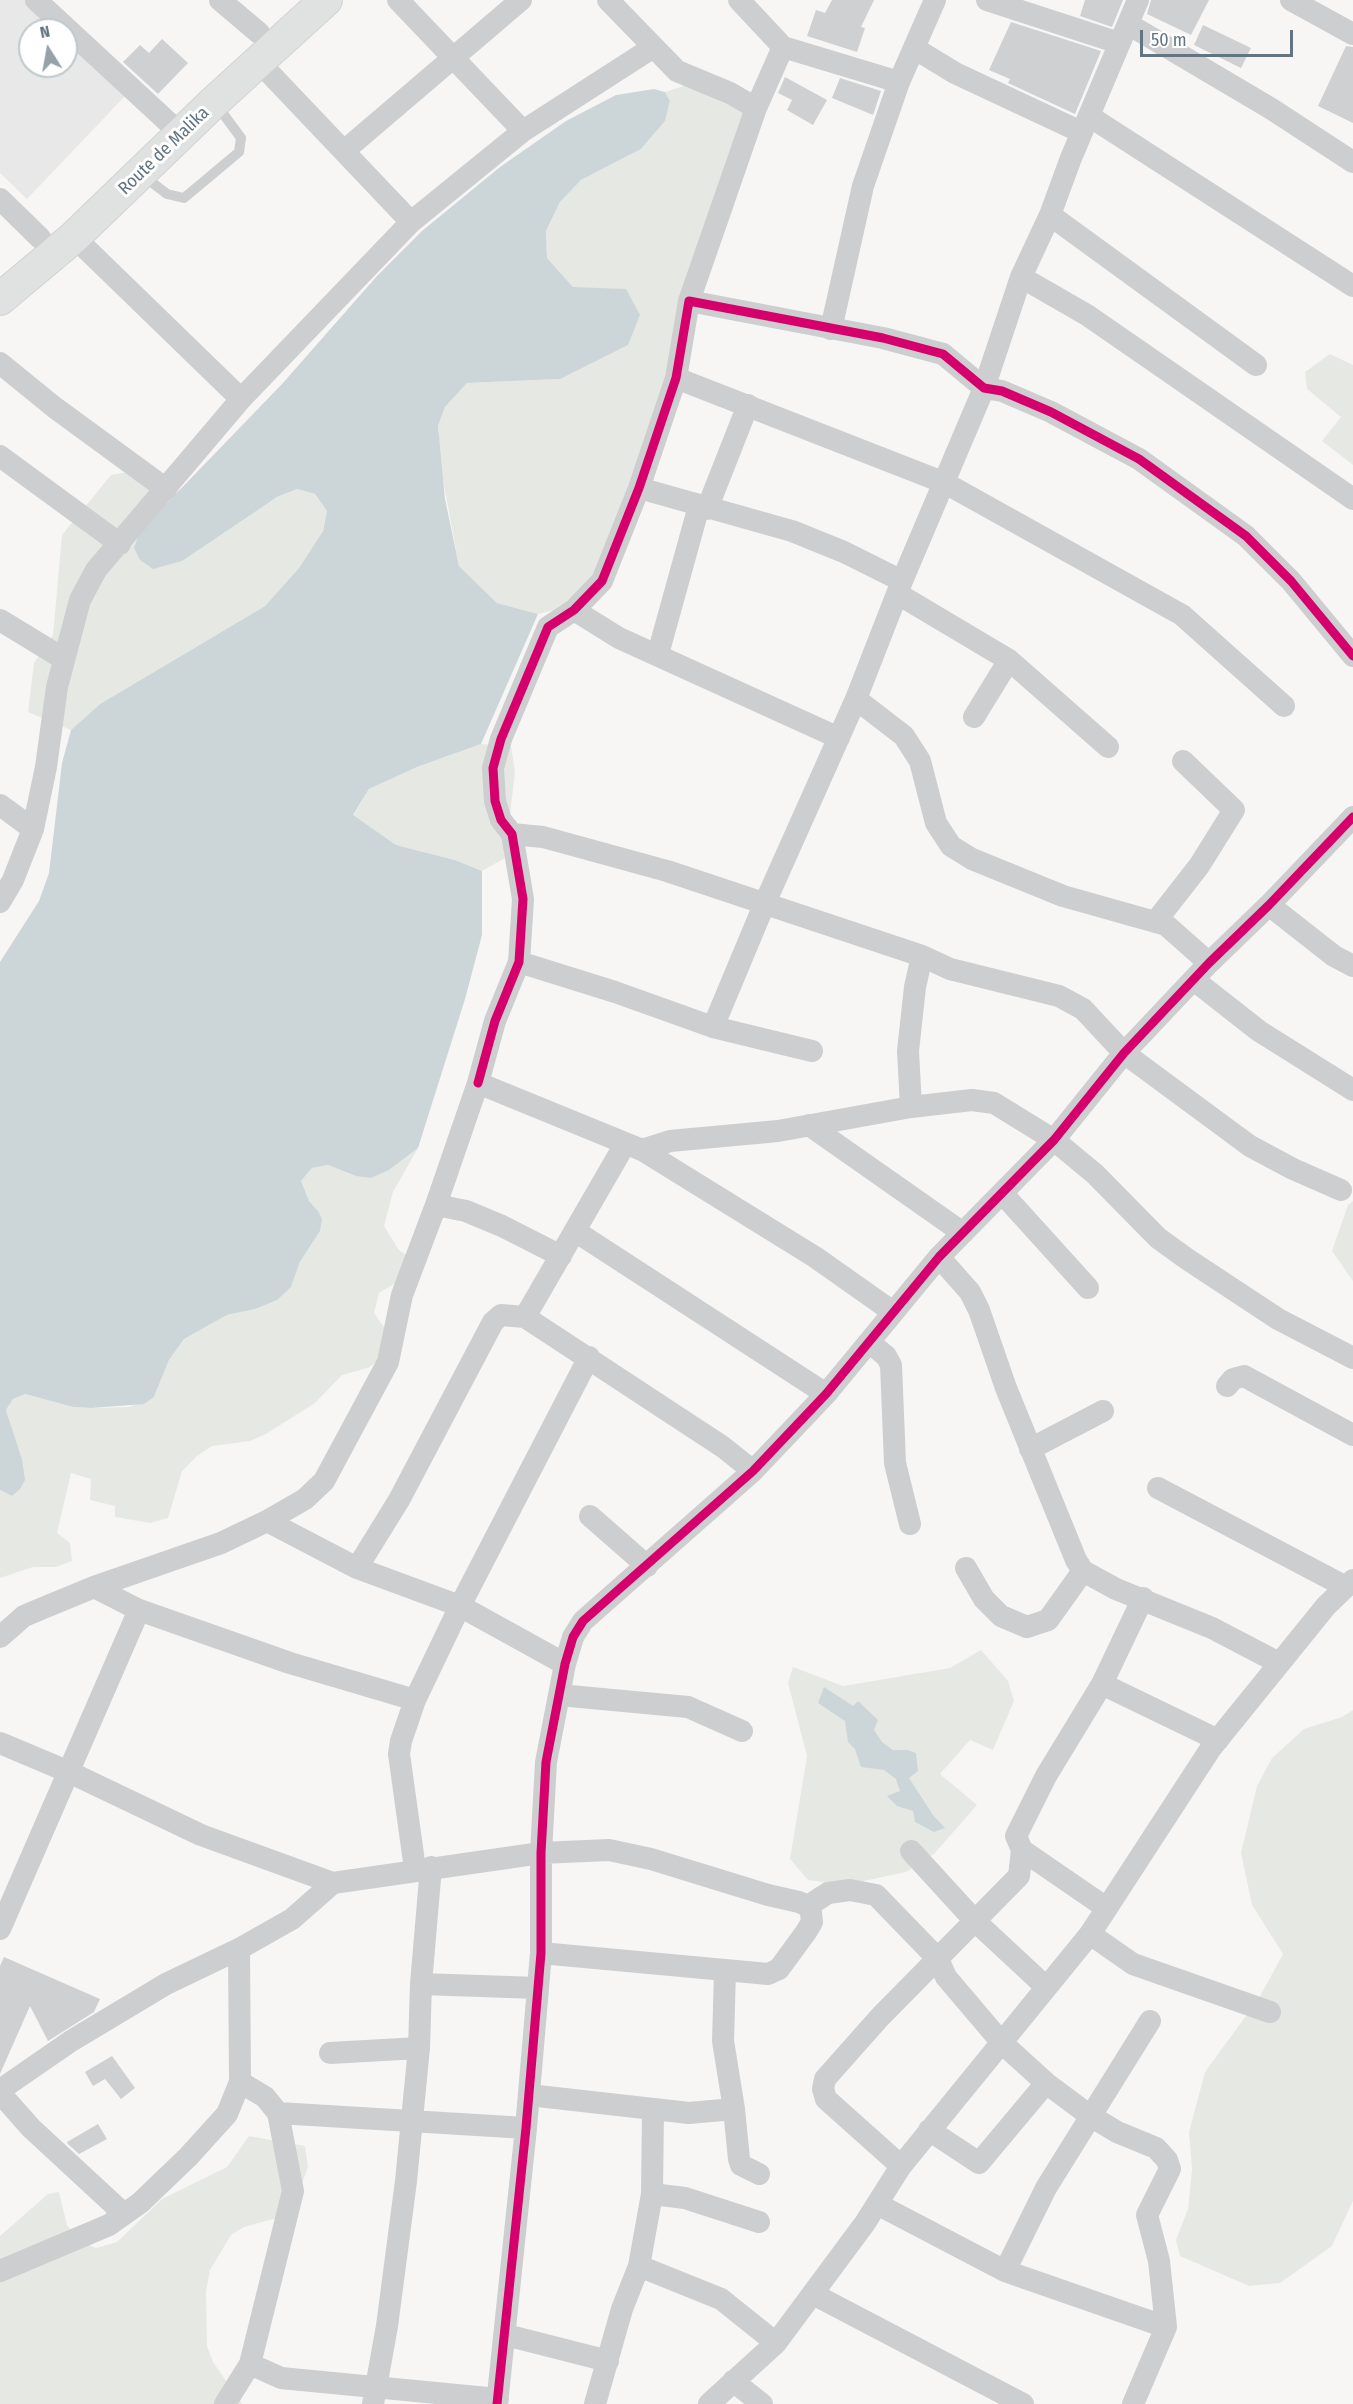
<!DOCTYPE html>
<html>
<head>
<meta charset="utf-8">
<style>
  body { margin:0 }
  #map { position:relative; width:1353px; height:2404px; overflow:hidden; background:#f7f6f5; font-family:"Fira Sans Condensed",sans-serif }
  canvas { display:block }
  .north { position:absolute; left:18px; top:18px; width:60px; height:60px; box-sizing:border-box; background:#fff; border:2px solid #c0c8cc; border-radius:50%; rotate:349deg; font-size:16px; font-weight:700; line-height:24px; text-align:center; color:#627580 }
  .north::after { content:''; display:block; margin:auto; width:21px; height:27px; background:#96a2a9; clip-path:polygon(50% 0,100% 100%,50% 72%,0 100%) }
  .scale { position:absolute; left:1140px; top:30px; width:153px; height:27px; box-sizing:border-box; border:3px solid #627580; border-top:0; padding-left:8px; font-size:18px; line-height:21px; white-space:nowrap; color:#627580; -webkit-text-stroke:4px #fff; paint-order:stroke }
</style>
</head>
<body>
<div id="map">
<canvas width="1353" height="2404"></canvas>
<div class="north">N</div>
<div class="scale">50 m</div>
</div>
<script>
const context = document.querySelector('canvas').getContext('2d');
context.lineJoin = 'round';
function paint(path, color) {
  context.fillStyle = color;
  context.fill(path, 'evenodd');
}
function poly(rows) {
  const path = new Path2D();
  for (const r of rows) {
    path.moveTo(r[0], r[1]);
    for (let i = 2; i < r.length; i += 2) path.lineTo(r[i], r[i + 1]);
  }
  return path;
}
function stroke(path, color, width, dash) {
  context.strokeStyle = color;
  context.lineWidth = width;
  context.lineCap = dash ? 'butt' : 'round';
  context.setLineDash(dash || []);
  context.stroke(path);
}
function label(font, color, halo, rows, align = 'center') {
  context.font = font + ' "Fira Sans Condensed",sans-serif';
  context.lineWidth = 6;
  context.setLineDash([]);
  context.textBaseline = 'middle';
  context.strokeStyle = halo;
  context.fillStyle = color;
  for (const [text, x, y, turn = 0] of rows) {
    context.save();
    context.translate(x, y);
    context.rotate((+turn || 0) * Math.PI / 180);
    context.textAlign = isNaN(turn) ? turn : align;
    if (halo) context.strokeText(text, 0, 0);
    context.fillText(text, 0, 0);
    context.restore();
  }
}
paint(poly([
  [0,0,26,0,58,30,30,30,30,66,66,66,66,37,127,94,27,199,0,173]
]), '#e7e8e7');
paint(poly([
  [693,83,760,118,738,144,733,209,691,322,627,547,572,606,538,614,497,603,459,566,441,469,438,426,445,407,467,383,560,379,573,287,547,258,546,231,560,202,581,180,641,149,665,121,670,101,665,92],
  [1330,354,1353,365,1353,465,1322,441,1341,417,1307,389,1305,372],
  [146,469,177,490,254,512,277,497,297,489,315,494,327,511,323,531,299,568,265,606,100,704,71,730,28,712,34,663,53,635,62,535,111,475],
  [481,744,511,746,515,772,505,858,482,871,455,860,396,845,353,816,369,789,417,767],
  [418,1148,393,1192,384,1226,399,1250,419,1264,409,1275,379,1293,374,1313,398,1347,368,1368,342,1375,315,1403,266,1434,250,1441,212,1446,197,1456,182,1471,168,1518,150,1523,115,1517,115,1506,90,1500,91,1479,71,1473,57,1533,70,1543,72,1561,56,1567,33,1567,0,1578,0,1490,12,1496,22,1459,6,1410,13,1399,25,1394,73,1407,91,1408,129,1407,154,1397,169,1360,184,1339,227,1315,255,1309,291,1287,300,1262,320,1231,318,1211,309,1201,301,1181,312,1168,328,1165,356,1176,389,1170],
  [1353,1201,1353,1281,1332,1251,1348,1205],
  [981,1650,1008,1681,1014,1701,993,1750,970,1740,940,1774,977,1805,934,1854,906,1872,845,1885,808,1880,790,1859,807,1756,788,1683,793,1667,843,1686,950,1668],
  [1353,1710,1353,2201,1332,2246,1280,2283,1249,2286,1180,2256,1176,2240,1188,2209,1192,2169,1189,2132,1205,2072,1259,1998,1283,1954,1252,1905,1241,1853,1257,1786,1272,1758,1304,1729,1342,1717],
  [249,2136,305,2146,308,2167,291,2214,244,2227,231,2235,210,2270,206,2292,207,2346,213,2362,242,2404,0,2404,0,2236,48,2194,59,2192,67,2225,78,2240,96,2248,117,2242,162,2199,227,2167]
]), '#e6e9e3');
paint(poly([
  [654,89,665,92,670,101,665,121,641,149,581,180,560,202,546,231,547,258,573,287,626,289,640,315,628,345,560,379,467,383,445,407,438,426,445,499,459,566,497,603,538,614,481,744,417,767,369,789,353,815,396,845,455,860,482,871,482,935,465,999,418,1148,389,1170,371,1178,356,1176,328,1165,312,1168,301,1181,309,1201,318,1211,322,1219,320,1231,300,1262,291,1287,277,1300,255,1309,227,1315,184,1339,169,1360,154,1397,144,1404,91,1408,73,1407,25,1394,13,1399,6,1410,22,1459,25,1480,20,1489,12,1496,0,1490,0,962,39,901,49,873,62,763,71,730,100,704,265,606,299,568,323,531,327,511,315,494,297,489,277,497,182,561,153,569,140,560,134,548,140,531,282,384,377,276,422,231,500,167,566,121,616,95],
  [824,1687,853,1706,858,1701,878,1720,874,1730,882,1742,893,1750,907,1750,916,1753,918,1771,909,1778,933,1815,945,1828,934,1832,915,1822,913,1811,897,1806,887,1796,900,1791,896,1779,884,1770,861,1767,855,1749,848,1742,845,1721,818,1703]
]), '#ccd6d8');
paint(poly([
  [832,0,874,0,861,27,865,28,857,52,807,36,816,10,825,13],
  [1085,0,1123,0,1112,27,1080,16],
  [1151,0,1209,0,1191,35,1147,14],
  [1011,22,1101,51,1075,114,1008,83,1010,79,989,70],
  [1203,25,1251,48,1241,68,1194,45],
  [162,39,188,63,158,94,123,62,140,45,149,53],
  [1346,46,1353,47,1353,123,1318,106],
  [785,77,827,100,813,125,787,110,792,100,778,93],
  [840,78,881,91,873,115,832,98],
  [4,1957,100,1999,94,2012,48,2041,30,2006,0,2074,0,1966],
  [112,2056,135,2088,121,2099,105,2079,93,2086,85,2072],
  [98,2124,107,2139,79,2154,68,2144,67,2142]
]), '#cfd0d1');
const secondary = poly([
  [0,299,74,237,214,102,326,0]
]);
stroke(secondary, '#d2d3d4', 34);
stroke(poly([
  [142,175,167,194,184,198,239,152,241,138,216,104]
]), '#cccecf', 10);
stroke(poly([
  [36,0,182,135],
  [220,0,259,33],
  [398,0,523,131],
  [608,0,677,71,730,93,756,108],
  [739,0,783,47,899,82],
  [987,0,1119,43],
  [1291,0,1353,34],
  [1128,24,1270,108,1353,162],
  [914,48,955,73,1081,132],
  [259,62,411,222],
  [1089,116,1353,286],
  [344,151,521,0],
  [0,199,40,238],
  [1050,215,1256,365],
  [74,237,241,399],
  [1021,277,1087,315,1353,499],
  [689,301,756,108,783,47],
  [831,329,863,186,899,82,935,0],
  [0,363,54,407,166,489],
  [676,378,945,483,1182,615,1284,706],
  [0,456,120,544],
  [639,488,792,531,844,552,902,581],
  [707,509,748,405],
  [898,594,1009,660,974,717],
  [574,610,619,638,839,738],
  [0,620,64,659],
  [658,654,699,506],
  [1009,660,1108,747],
  [856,699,904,736,920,761,936,823,951,846,972,859,1063,896,1166,925,1209,963],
  [0,805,33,829],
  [512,834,543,837,667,871,922,956,950,969,1059,996,1083,1009,1124,1053,1250,1146,1293,1169,1341,1190],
  [0,902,13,880,33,829,46,767,57,687,80,600,96,570,241,399,411,222,523,131,652,48],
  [1269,905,1334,956,1353,966],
  [1156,921,1199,866,1234,810,1183,761],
  [519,962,615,992,713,1027,812,1051],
  [1194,980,1259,1031,1353,1090],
  [713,1027,764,905,856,699,902,581,984,388,1021,277,1050,215,1071,158,1138,0],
  [478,1083,495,1021,519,962,523,899,512,834,501,820,495,801,493,768,501,739,548,627,574,610,602,581,639,488,676,378,689,301,883,338,943,354,984,388,1002,391,1051,412,1139,459,1246,536,1291,581,1353,656],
  [911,1107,908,1051,915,987,922,956],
  [809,1125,963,1233],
  [642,1150,670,1141,778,1131,911,1107,972,1100,994,1103,1054,1140,1095,1174,1158,1238,1187,1259,1278,1319,1353,1358],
  [1002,1193,1088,1288],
  [436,1205,466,1211,502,1226,561,1256],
  [575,1231,826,1394],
  [939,1257,970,1292,979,1310,1006,1388,1076,1560,1083,1571,1116,1589,1212,1628,1279,1663],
  [525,1317,625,1144],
  [869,1342,886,1356,891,1365,895,1463,910,1524],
  [1227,1386,1233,1379,1244,1376,1353,1435],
  [1030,1449,1103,1411],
  [1158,1488,1346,1587],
  [590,1516,647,1566],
  [267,1521,357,1568,460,1606,565,1664],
  [357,1568,399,1500,493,1322,501,1315,525,1317,723,1447,753,1471],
  [966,1568,984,1599,1001,1616,1027,1627,1048,1620,1083,1571],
  [94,1587,139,1610,290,1663,415,1700],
  [0,1637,24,1616,48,1606,94,1587,221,1543,267,1521,305,1499,324,1481,388,1362,402,1295,436,1205,478,1083,642,1150,815,1257,893,1312],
  [1102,1684,1218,1740],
  [559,1695,688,1707,742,1731],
  [0,1743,69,1772,201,1835,333,1883],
  [1022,1850,1105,1907],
  [911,1851,975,1921,1046,1987],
  [415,1869,399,1754,401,1741,415,1700,460,1606,589,1357],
  [808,1906,828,1893,850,1890,876,1895,938,1959,946,1977,1002,2043,1046,2083,1089,2115,1117,2132,1156,2148,1167,2160,1170,2169,1147,2215,1159,2261,1166,2327,1133,2404],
  [0,1929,139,1610],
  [1090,1934,1133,1964,1270,2012],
  [421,1984,538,1988],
  [330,2053,419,2048],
  [0,2090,71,2041,166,1984,239,1949,292,1919,333,1883,541,1853,609,1850,651,1859,768,1895,799,1902,808,1906,811,1913,812,1922,806,1932,779,1969,768,1974,541,1953],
  [0,2093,31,2128,124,2214],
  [529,2095,689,2113,734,2109,723,2041,725,1971],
  [734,2109,739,2159,741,2165,759,2174],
  [278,2113,526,2128],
  [929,2130,979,2163,1046,2083],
  [901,2166,826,2099,823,2089,825,2079,880,2017,1019,1876,1022,1850,1016,1836,1046,1776,1102,1684,1143,1598],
  [652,2194,685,2198,759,2222],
  [877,2204,1005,2271,1166,2327],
  [639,2266,721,2299,776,2343],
  [0,2271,109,2225,140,2203,188,2157,227,2114,240,2082,239,1949],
  [1005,2271,1046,2188,1150,2021],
  [813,2294,1023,2404],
  [506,2335,608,2361],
  [250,2364,281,2378,498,2399],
  [733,2381,762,2404],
  [225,2404,250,2364,293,2191,278,2113,265,2097,240,2082],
  [373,2404,387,2326,406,2181,419,2048,421,1984,431,1867],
  [497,2404,526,2128,541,1953,541,1853,546,1762,565,1664,573,1637,583,1621,753,1471,826,1394,939,1257,1054,1140,1124,1053,1209,963,1269,905,1353,817],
  [595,2404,622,2309,639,2266,652,2194,653,2110],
  [709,2404,776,2343,865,2223,901,2166,1090,1934,1211,1748,1326,1606,1353,1580]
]), '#cccecf', 22);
stroke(secondary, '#e0e1e1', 32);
stroke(poly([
  [478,1083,495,1021,519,962,523,899,512,834,501,820,495,801,493,768,501,739,548,627,574,610,602,581,639,488,676,378,689,301,883,338,943,354,984,388,1002,391,1051,412,1139,459,1246,536,1291,581,1353,656],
  [497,2404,526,2128,541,1953,541,1853,546,1762,565,1664,573,1637,583,1621,753,1471,826,1394,939,1257,1054,1140,1124,1053,1209,963,1269,905,1353,817]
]), '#d6006c', 9);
label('18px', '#627580', '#fff', [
  ["Route de Malika",164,151,-44]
]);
</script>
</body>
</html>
